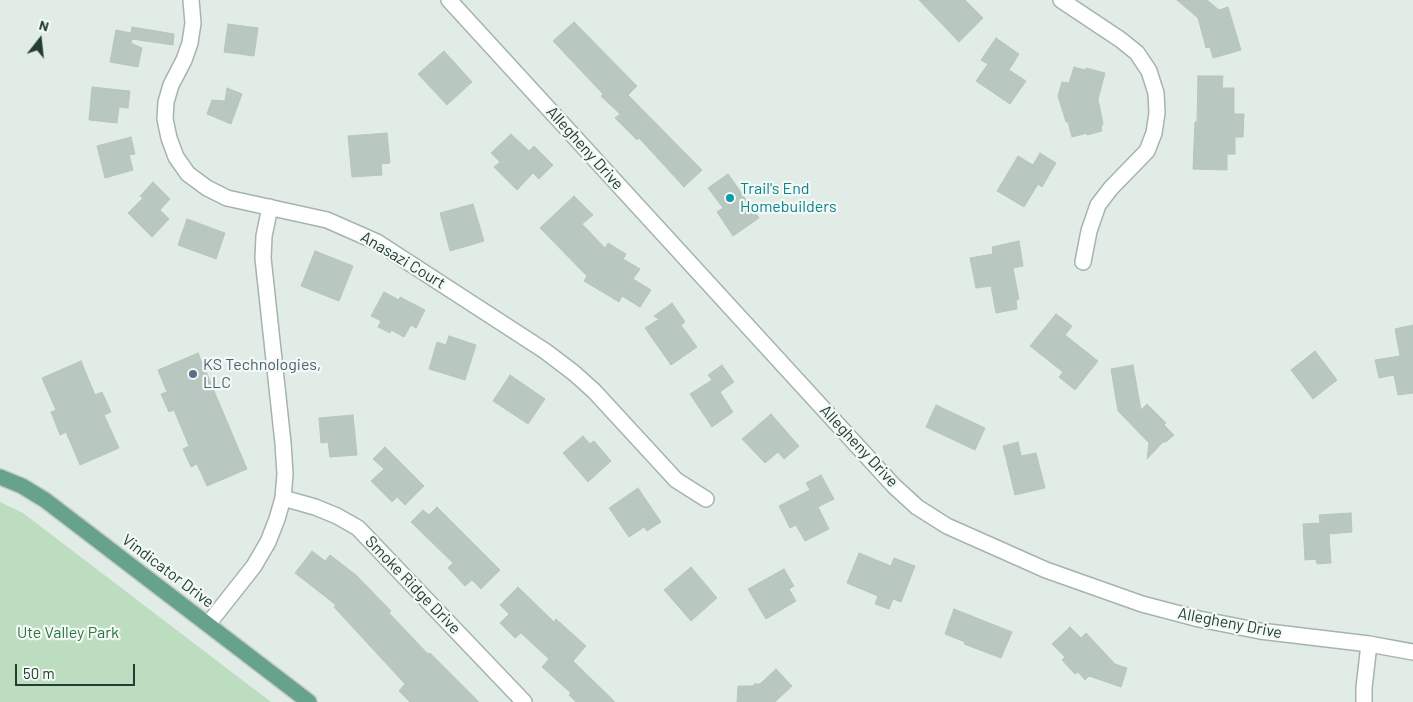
<!DOCTYPE html>
<html>
<head>
<meta charset="utf-8">
<style>
  body { margin:0 }
  #map { position:relative; width:1413px; height:702px; overflow:hidden; background:#e2ece7; font-family:Barlow,sans-serif }
  canvas { display:block }
  .north { position:absolute; left:15px; top:15px; width:50px; height:50px; -webkit-text-stroke:4px #f3f9f5; paint-order:stroke; rotate:16deg; font-size:14px; font-weight:700; line-height:20px; text-align:center; color:#223e32 }
  .north::after { content:''; display:block; margin:auto; width:18px; height:22px; background:#223e32; clip-path:polygon(50% 0,100% 100%,50% 72%,0 100%) }
  .scale { position:absolute; left:15px; top:664px; width:120px; height:22px; box-sizing:border-box; border:2px solid #223e32; border-top:0; padding-left:6px; font-size:15px; line-height:18px; white-space:nowrap; color:#223e32; -webkit-text-stroke:4px #f3f9f5; paint-order:stroke }
</style>
</head>
<body>
<div id="map">
<canvas width="1413" height="702"></canvas>
<div class="north">N</div>
<div class="scale">50 m</div>
</div>
<script>
const context = document.querySelector('canvas').getContext('2d');
context.lineJoin = 'round';
function paint(path, color) {
  context.fillStyle = color;
  context.fill(path, 'evenodd');
}
function poly(rows) {
  const path = new Path2D();
  for (const r of rows) {
    path.moveTo(r[0], r[1]);
    for (let i = 2; i < r.length; i += 2) path.lineTo(r[i], r[i + 1]);
  }
  return path;
}
function stroke(path, color, width, dash) {
  context.strokeStyle = color;
  context.lineWidth = width;
  context.lineCap = dash ? 'butt' : 'round';
  context.setLineDash(dash || []);
  context.stroke(path);
}
function label(font, color, halo, rows, align = 'center') {
  context.font = font + ' Barlow,sans-serif';
  context.lineWidth = 4.5;
  context.setLineDash([]);
  context.textBaseline = 'middle';
  context.strokeStyle = halo;
  context.fillStyle = color;
  for (const [text, x, y, turn = 0] of rows) {
    context.save();
    context.translate(x, y);
    context.rotate((+turn || 0) * Math.PI / 180);
    context.textAlign = isNaN(turn) ? turn : align;
    if (halo) context.strokeText(text, 0, 0);
    context.fillText(text, 0, 0);
    context.restore();
  }
}
paint(poly([
  [0,502,23,513,271,702,0,702]
]), '#bcddc0');
const building = poly([
  [919,0,965,0,983,18,959,42,919,0],
  [1177,0,1207,0,1219,10,1228,7,1241,50,1213,58,1210,47,1206,48,1198,18,1177,0],
  [574,22,637,86,628,95,702,170,684,187,639,138,637,140,615,118,620,114,601,96,603,94,553,41,574,22],
  [228,24,258,28,254,56,224,52,228,24],
  [132,27,174,34,173,45,132,39,131,43,142,48,138,67,110,62,116,30,131,33,132,27],
  [996,38,1019,54,1009,70,1026,81,1010,104,976,81,988,64,981,60,996,38],
  [444,51,472,82,447,105,418,74,444,51],
  [1074,67,1085,70,1086,68,1105,73,1098,99,1103,124,1101,127,1102,131,1087,135,1087,133,1072,137,1068,122,1066,122,1058,96,1062,82,1069,83,1074,67],
  [1198,76,1223,76,1222,88,1234,88,1234,114,1244,114,1243,137,1235,137,1235,154,1227,154,1227,170,1193,169,1195,122,1197,122,1198,76],
  [92,87,130,91,128,108,119,107,117,123,89,120,92,87],
  [227,88,242,94,231,124,207,114,212,100,225,101,227,88],
  [387,133,390,163,381,164,382,175,352,177,348,136,387,133],
  [511,134,529,151,534,146,553,165,539,179,533,173,517,190,494,167,500,162,491,153,511,134],
  [131,137,135,154,129,155,133,170,105,178,97,146,131,137],
  [1040,153,1056,163,1042,187,1038,184,1024,207,997,191,1018,156,1033,165,1040,153],
  [728,174,759,218,733,236,717,212,723,208,708,188,728,174],
  [153,182,170,199,160,210,169,219,152,237,128,213,143,198,140,196,153,182],
  [574,196,593,215,582,224,605,248,608,243,626,254,623,259,640,269,633,279,651,290,640,307,622,296,619,302,584,281,587,276,540,228,574,196],
  [473,204,484,241,450,251,440,213,473,204],
  [187,219,225,233,216,259,178,245,187,219],
  [1019,241,1023,266,1013,268,1019,299,1016,300,1017,309,996,313,991,286,976,288,970,258,993,254,992,247,1019,241],
  [315,251,353,266,339,301,301,286,315,251],
  [384,292,399,300,400,297,425,310,416,328,411,325,404,337,391,330,390,333,378,327,381,321,371,316,384,292],
  [672,303,685,322,681,325,697,347,671,365,645,328,659,319,654,316,672,303],
  [1056,314,1072,326,1065,335,1098,361,1075,390,1059,377,1063,372,1030,346,1056,314],
  [1413,325,1413,393,1398,395,1394,375,1379,378,1375,360,1400,356,1395,329,1413,325],
  [449,336,476,345,465,380,429,369,437,342,446,345,449,336],
  [1315,351,1337,380,1313,399,1291,370,1315,351],
  [198,353,247,469,207,486,197,464,191,467,183,449,189,446,174,410,169,412,161,394,167,392,158,370,198,353],
  [81,361,95,395,102,392,111,412,104,415,119,448,80,465,66,432,60,435,51,412,56,410,42,378,81,361],
  [722,365,734,382,720,392,733,412,712,427,690,394,712,380,708,375,722,365],
  [1133,365,1141,410,1147,404,1166,423,1164,425,1174,435,1166,442,1163,442,1147,459,1149,443,1118,411,1111,369,1133,365],
  [510,375,545,399,528,424,493,401,510,375],
  [936,405,985,428,975,450,926,427,936,405],
  [771,414,799,446,784,459,778,452,765,463,742,439,771,414],
  [353,415,357,455,330,457,328,442,321,443,319,418,353,415],
  [583,436,590,444,594,441,611,461,588,482,563,453,583,436],
  [1018,442,1021,456,1036,453,1045,488,1015,495,1003,446,1018,442],
  [385,447,424,486,405,505,397,497,392,502,371,481,384,469,373,459,385,447],
  [821,475,834,499,818,507,829,529,805,541,796,525,790,528,779,506,810,490,806,483,821,475],
  [638,488,661,522,647,531,644,527,629,537,609,508,638,488],
  [437,507,500,570,481,589,472,580,465,586,448,568,453,563,411,522,423,510,429,515,437,507],
  [1351,513,1352,532,1329,534,1331,563,1317,564,1316,559,1305,560,1303,524,1320,523,1319,515,1351,513],
  [312,551,325,561,330,555,356,575,391,611,389,613,428,654,430,653,479,702,410,702,399,691,405,684,334,607,336,605,295,573,312,551],
  [859,553,891,566,894,558,915,566,901,602,893,599,889,609,875,604,878,596,847,583,859,553],
  [691,567,717,598,691,621,664,590,691,567],
  [784,569,794,586,789,589,796,601,766,619,748,589,784,569],
  [518,587,554,622,556,619,586,646,573,661,615,702,576,702,569,695,571,693,542,667,549,659,521,633,515,638,500,623,509,614,500,605,518,587],
  [954,609,1012,632,1001,658,964,644,965,642,945,634,954,609],
  [1070,627,1081,638,1086,633,1115,664,1127,668,1121,687,1089,676,1085,680,1078,672,1075,674,1062,660,1065,657,1052,644,1070,627],
  [776,669,792,686,775,702,737,702,738,686,754,686,754,684,760,684,776,669]
]);
paint(building, '#b8c7bf');
stroke(building, '#b5c6bc', 1);
const minor = poly([
  [191,0,193,23,190,43,184,60,171,85,166,102,165,119,169,138,176,157,188,174,207,188,227,198,327,220,377,242,545,351,574,373,594,391,676,480,706,499],
  [449,0,894,486,917,507,947,526,1046,570,1142,604,1199,619,1260,631,1369,644,1413,652],
  [1061,0,1121,40,1137,53,1149,71,1156,93,1157,113,1154,133,1147,151,1111,188,1098,205,1089,231,1083,262],
  [283,498,315,507,337,516,358,528,524,702],
  [209,623,254,566,268,542,277,519,283,498,285,474,283,443,263,258,264,236,270,207],
  [1364,702,1364,688,1369,644]
]);
const major = poly([
  [0,477,22,486,45,500,309,702]
]);
stroke(minor, '#a5b4ad', 18);
stroke(major, '#c1c9c6', 18);
stroke(minor, '#fff', 15);
stroke(major, '#67a28a', 15);
for (const [x, y, r, color] of [
  [730,198,5,"#0f9aa8"],
  [193,374,5,"#5c6f8a"]
]) {
  const dot = new Path2D();
  dot.arc(x, y, r, 0, 2 * Math.PI);
  context.fillStyle = color;
  context.fill(dot);
  stroke(dot, '#f3f9f5', 2);
}
label('16px', '#223e32', '#f3f9f5', [
  ["Allegheny Drive",585,148,48],
  ["Anasazi Court",403,260,31],
  ["Allegheny Drive",859,446,47],
  ["Vindicator Drive",168,571,37],
  ["Smoke Ridge Drive",413,585,46],
  ["Allegheny Drive",1230,623,11]
]);
label('16px', '#0d838f', '#f3f9f5', [
  ["Trail's End",740,189],
  ["Homebuilders",740,207]
], 'left');
label('16px', '#4e5e75', '#f3f9f5', [
  ["KS Technologies,",203,365],
  ["LLC",203,383]
], 'left');
label('16px', '#2d743e', '#f3f9f5', [
  ["Ute Valley Park",68,633]
]);
</script>
</body>
</html>
